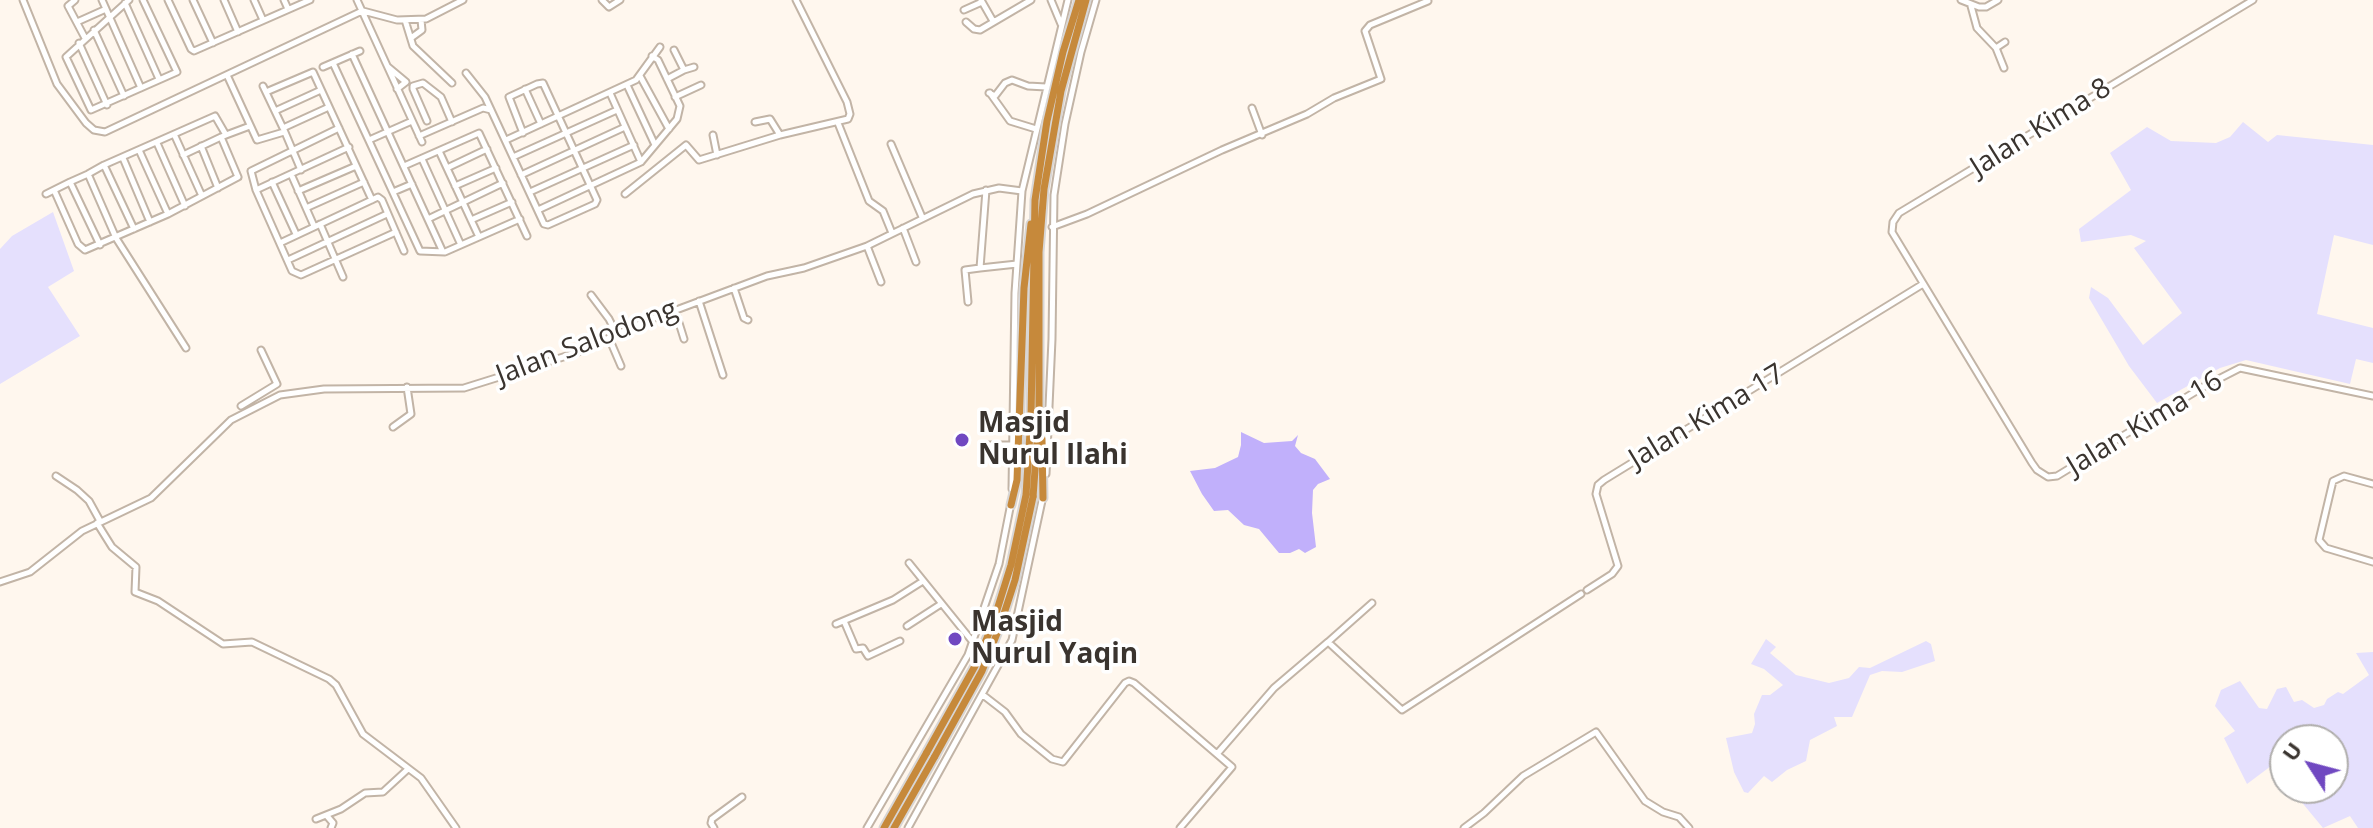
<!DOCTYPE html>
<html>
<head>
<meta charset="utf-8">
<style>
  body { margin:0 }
  #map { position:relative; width:2373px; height:828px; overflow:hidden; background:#fff7ee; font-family:"Open Sans",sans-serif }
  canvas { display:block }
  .north { position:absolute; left:2269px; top:724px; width:80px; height:80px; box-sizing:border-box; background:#fff; border:2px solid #b0aeac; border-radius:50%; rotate:306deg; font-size:22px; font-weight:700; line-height:32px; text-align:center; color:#3a342f }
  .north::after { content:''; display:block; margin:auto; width:28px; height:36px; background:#7048c1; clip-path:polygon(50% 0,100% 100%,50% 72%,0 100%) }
</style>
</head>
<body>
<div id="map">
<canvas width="2373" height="828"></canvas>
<div class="north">U</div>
</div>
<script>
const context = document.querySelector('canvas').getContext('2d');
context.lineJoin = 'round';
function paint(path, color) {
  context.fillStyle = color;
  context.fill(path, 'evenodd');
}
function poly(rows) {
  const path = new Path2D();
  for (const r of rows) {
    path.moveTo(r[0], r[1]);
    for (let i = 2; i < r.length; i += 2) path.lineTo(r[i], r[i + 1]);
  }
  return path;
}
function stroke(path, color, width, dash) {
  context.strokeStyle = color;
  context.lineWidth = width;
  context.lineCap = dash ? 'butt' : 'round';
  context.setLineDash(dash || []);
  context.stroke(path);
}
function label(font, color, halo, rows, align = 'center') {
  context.font = font + ' "Open Sans",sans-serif';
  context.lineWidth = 7;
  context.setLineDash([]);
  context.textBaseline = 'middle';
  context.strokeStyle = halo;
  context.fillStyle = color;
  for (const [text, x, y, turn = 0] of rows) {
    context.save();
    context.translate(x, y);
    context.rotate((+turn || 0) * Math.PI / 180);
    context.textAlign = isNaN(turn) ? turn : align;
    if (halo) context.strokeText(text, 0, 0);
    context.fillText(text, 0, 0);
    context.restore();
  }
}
paint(poly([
  [2243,122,2268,142,2277,135,2373,145,2373,245,2334,235,2317,314,2373,328,2373,363,2356,359,2350,384,2246,360,2220,368,2157,403,2129,366,2089,298,2091,287,2108,298,2143,345,2182,313,2134,248,2146,241,2131,235,2081,242,2079,229,2131,190,2110,153,2147,127,2171,141,2216,143,2230,137],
  [53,212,74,271,48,287,80,336,0,384,0,249,12,236],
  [1766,639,1776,647,1770,653,1796,675,1829,683,1849,678,1859,667,1870,668,1926,641,1931,644,1935,661,1902,672,1882,671,1870,675,1852,717,1834,717,1837,726,1810,740,1806,761,1787,770,1772,782,1764,776,1748,793,1744,792,1734,772,1726,738,1752,733,1755,724,1754,714,1762,695,1770,695,1783,685,1764,669,1751,664],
  [2373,652,2373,828,2358,828,2350,816,2323,828,2290,788,2333,788,2333,740,2285,740,2285,782,2271,766,2247,784,2224,738,2235,731,2215,706,2221,690,2240,681,2259,708,2267,709,2277,689,2286,687,2294,702,2302,700,2314,708,2324,705,2327,699,2338,692,2343,694,2369,675,2356,653]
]), '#e5e0fd');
paint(poly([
  [1241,432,1264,443,1292,441,1298,435,1295,446,1301,453,1315,459,1330,479,1318,484,1313,490,1312,513,1316,547,1305,553,1299,549,1290,553,1279,553,1259,529,1244,525,1228,510,1214,511,1202,494,1190,471,1215,468,1238,457,1241,445]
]), '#c1b0fb');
const minor = poly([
  [23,0,57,84,86,123,94,130,105,132,362,11],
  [75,0,68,6,85,38],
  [102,0,141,88],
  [129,0,66,57,91,110,177,72,143,0],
  [168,0,191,49,194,51,310,0],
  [193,0,213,43],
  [224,0,238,32],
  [254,0,263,20],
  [284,0,288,9],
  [357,0,422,142],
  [602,0,609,7,620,0],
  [981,0,993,21],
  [1051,0,1061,24],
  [1961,0,1979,7,1986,7,1998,0],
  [2253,0,1899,213,1893,222,1892,232,2032,463,2037,470,2048,477,2057,476,2203,387,2240,368,2373,396],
  [125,3,159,79],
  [1971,6,1977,28,1996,48,2004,68],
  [964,10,982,2],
  [363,11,397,20,426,19,463,0],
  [405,20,413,46,452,83],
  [77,22,106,9],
  [966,22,974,29,980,30,1031,0],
  [94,30,124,96],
  [411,38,422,30,421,20],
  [79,43,107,105],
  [1996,48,2005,42],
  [352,54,442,250],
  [333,63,420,251,445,252,520,219],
  [323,67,360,51],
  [388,67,406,82,397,89],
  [684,70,694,67],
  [466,73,485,97,544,224,548,225,595,204,597,200,543,83,537,84,509,97,523,133],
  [227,75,257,140,284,132],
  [640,76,669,129],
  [667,79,684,70,674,50],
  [627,85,655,145],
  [263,86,283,128,329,107],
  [525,89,541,124],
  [266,92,313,72,372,200],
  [610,93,641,162],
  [989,93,995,96,1005,83,1012,80,1028,86,1046,87],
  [990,93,1010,121,1036,129],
  [675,97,701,85],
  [1252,108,1262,135],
  [275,111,321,90],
  [427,121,413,89,413,86,423,83,441,97,452,122],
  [755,122,770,119,780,135],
  [838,123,869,201,883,211,892,233],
  [339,128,251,171,256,190,292,271,301,275,396,232],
  [284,130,301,170],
  [174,134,202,196],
  [226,135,250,126],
  [713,135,717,155],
  [419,136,483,108,491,110],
  [369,140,412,121],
  [506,140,636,80,660,47],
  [157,143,185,206],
  [891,144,922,217],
  [201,146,218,188],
  [139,150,168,214],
  [439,151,479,237],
  [183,155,221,137],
  [513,157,617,110],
  [123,158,150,222],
  [422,159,461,245],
  [104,165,134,229],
  [404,166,479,133,527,236],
  [447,168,487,149],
  [88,174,116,238,186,348],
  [291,174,314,226],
  [521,175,625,127],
  [70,182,100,245],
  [272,182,296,234],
  [455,186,496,168],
  [256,190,349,147],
  [298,191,356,166],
  [393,192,412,184],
  [530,192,634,145],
  [46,194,70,182,88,174,104,165,215,116,226,135,221,137,238,177,168,214,85,250,78,244,54,190],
  [625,194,686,145,699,160,780,135,848,119,850,114,847,102,796,0],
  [306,208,364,182],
  [538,210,641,162,677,119,680,106,658,60,652,56],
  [428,219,503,183],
  [471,220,512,202],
  [320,224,343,277],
  [1052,227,1087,214,1222,150,1307,114,1334,98,1381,79,1365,31,1370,25,1428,1],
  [903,228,916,262],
  [280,243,378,197,382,200,404,251],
  [867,246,881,282],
  [288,260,387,214],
  [980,268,1017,264],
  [734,288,744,318,748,320],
  [591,295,609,319,617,335],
  [699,301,723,375],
  [968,302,965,270,980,268,986,190],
  [675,310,684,339],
  [609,338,621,366],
  [241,406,277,384,261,350],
  [393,427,411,414,407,387],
  [987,445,1013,445],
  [1046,474,1052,339,1054,195,1065,124,1081,52,1096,0],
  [56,476,77,490,89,501,100,521],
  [2373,484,2344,476,2333,481,2319,540,2326,548,2373,562],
  [1012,489,1015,293,1022,191,1068,0],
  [97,523,112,547,136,567,135,592,158,601,223,644,252,642,329,679,336,685,363,734,421,778,456,828],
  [909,563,972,641],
  [0,582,30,572,82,531,151,498,231,420,280,395,324,389,464,388,576,353,644,322,767,276,804,268,867,246,973,194,999,188,1022,191],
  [1587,590,1612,574,1618,566,1596,494,1598,485,1604,480,1923,284],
  [982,616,1016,629],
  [844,621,856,649,863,648,868,656,900,641],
  [836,624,893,600,923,581],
  [907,626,941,604],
  [1328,642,1372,603],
  [983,695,1005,712,1021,734,1052,759,1063,762,1125,683,1129,681,1134,683,1232,767,1180,828],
  [1217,754,1274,688,1328,642,1402,710,1581,594],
  [327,816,333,823,331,828],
  [316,819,341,809,365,793,383,792,408,769],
  [714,828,711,823,712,819,742,797],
  [867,828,968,655,999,564,1011,503],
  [908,828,1012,640,1043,496],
  [1464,828,1484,813,1523,776,1596,732,1645,801,1663,812,1679,817,1689,828]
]);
const highway = poly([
  [1042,439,1043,498],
  [1026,495,1031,417,1035,200,1047,121,1063,52,1079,0],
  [1033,497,1039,416,1039,252,1044,189,1061,91,1086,0],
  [1011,505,1017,480,1024,288,1031,224],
  [884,828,927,752],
  [894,828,935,756]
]);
stroke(minor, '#c2b4a6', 9);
stroke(highway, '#d8d6d5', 11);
stroke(minor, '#fff', 5);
stroke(highway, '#c6893b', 7);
const highwayBridge = poly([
  [927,752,975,666,992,626,1011,565,1026,495],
  [935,756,982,671,1000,626,1015,580,1033,497]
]);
stroke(highwayBridge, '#d8d6d5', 11, []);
stroke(highwayBridge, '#c6893b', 7);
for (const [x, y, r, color] of [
  [962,440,8,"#7048c1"],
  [955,639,8,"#7048c1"]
]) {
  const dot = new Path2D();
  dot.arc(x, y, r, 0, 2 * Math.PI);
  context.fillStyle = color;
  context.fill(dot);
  stroke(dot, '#fff', 3);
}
label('28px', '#3a342f', '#fff', [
  ["Jalan Kima 8",2041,128,-32],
  ["Jalan Salodong",587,343,-21],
  ["Jalan Kima 17",1707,417,-31],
  ["Jalan Kima 16",2145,424,-31]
]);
label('bold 28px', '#3a342f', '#fff', [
  ["Masjid",978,424],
  ["Nurul Ilahi",978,456],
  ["Masjid",971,623],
  ["Nurul Yaqin",971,655]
], 'left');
</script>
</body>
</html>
